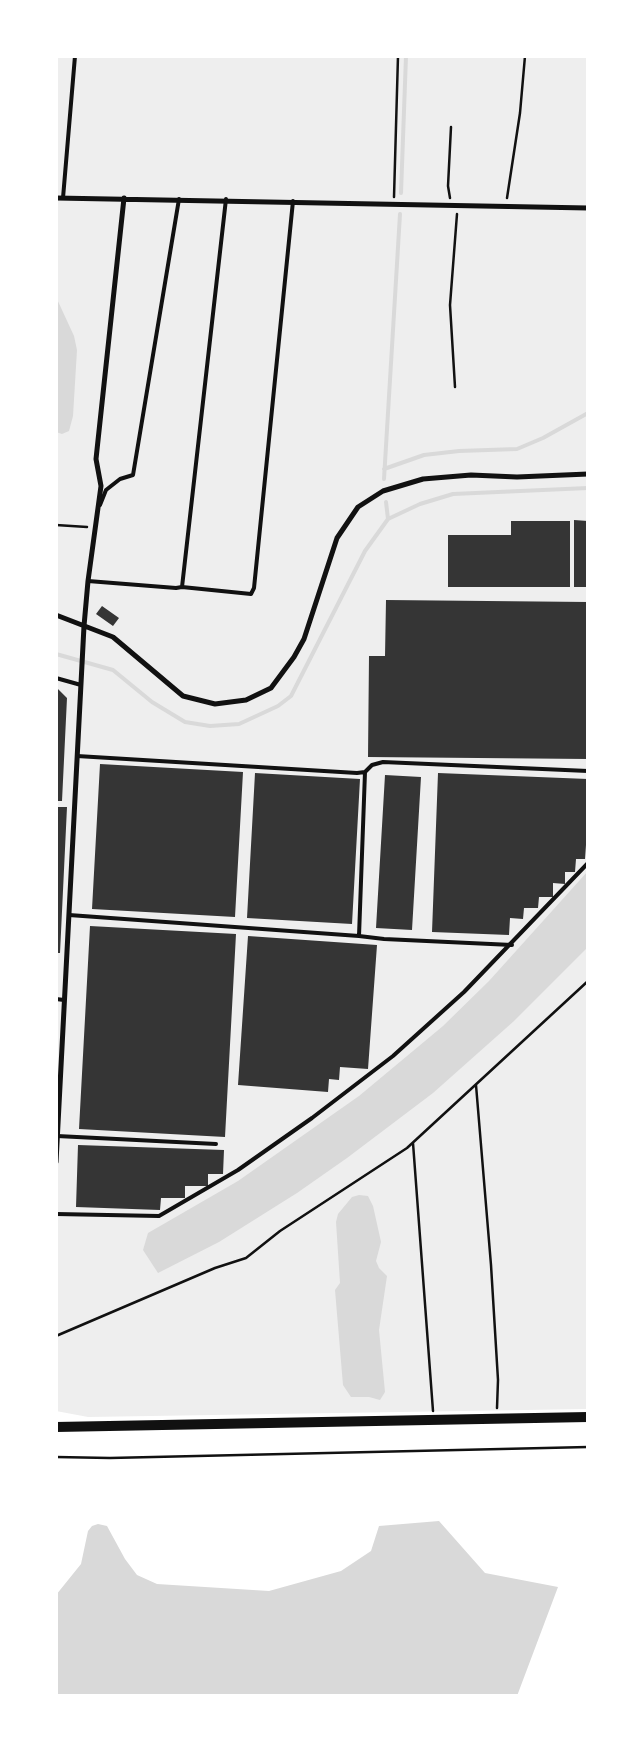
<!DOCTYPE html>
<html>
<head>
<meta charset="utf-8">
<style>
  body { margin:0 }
  #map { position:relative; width:644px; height:1752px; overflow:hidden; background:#fff; font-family:"Crimson Pro",serif }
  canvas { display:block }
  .frame { position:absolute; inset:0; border:58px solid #fff; pointer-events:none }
</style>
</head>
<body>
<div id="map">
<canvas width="644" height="1752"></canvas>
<div class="frame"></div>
</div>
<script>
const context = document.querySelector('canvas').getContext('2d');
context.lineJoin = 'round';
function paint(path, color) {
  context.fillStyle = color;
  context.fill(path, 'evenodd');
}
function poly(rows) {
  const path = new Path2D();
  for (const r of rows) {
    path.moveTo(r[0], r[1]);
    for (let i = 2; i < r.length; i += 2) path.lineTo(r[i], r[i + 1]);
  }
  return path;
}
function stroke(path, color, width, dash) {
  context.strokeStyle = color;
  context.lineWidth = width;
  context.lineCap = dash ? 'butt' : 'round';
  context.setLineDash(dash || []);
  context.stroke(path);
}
paint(poly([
  [56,56,588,56,588,1409,88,1417,56,1411]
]), '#eee');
paint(poly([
  [56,297,74,336,77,350,73,416,69,431,62,434,56,432],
  [588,871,588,947,514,1021,433,1093,347,1158,297,1193,219,1242,158,1273,143,1250,148,1233,238,1181,359,1096,443,1026,489,981],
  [359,1195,368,1196,373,1206,381,1242,376,1261,379,1268,387,1276,379,1330,385,1392,380,1400,369,1397,351,1397,343,1385,335,1290,340,1283,336,1222,338,1214,352,1197],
  [439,1521,485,1573,558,1587,517,1696,56,1696,56,1595,81,1564,88,1531,92,1526,98,1524,107,1526,125,1559,137,1575,157,1584,269,1591,341,1571,371,1551,379,1526]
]), '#d9d9d9');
stroke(poly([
  [401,193,406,56],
  [384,469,424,455,459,451,517,449,543,438,588,413],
  [384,479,400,214],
  [386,502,388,519],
  [56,654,113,670,152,702,185,722,210,726,239,724,278,706,291,696,365,551,388,519,420,504,453,494,588,488]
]), '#d9d9d9', 4);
paint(poly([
  [574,520,588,521,588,587,574,587],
  [511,521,570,521,570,587,448,587,448,535,511,535],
  [386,600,588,602,588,759,368,757,369,656,385,656],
  [102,606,119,618,113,626,96,614],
  [56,687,67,698,62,801,56,801],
  [100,764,243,772,235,917,92,909],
  [255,773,360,779,352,924,247,918],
  [438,773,588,779,588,845,586,845,585,859,576,859,575,872,565,872,565,884,553,883,553,897,539,897,538,908,524,908,523,919,510,918,509,935,432,932],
  [385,775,421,777,412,930,376,928],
  [56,807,67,807,60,953,56,953],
  [90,926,236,934,225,1137,79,1129],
  [248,936,377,945,368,1069,340,1067,339,1080,329,1079,328,1092,238,1085],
  [78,1145,224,1150,223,1174,208,1174,208,1186,185,1186,185,1198,161,1198,160,1210,76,1207]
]), '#353535');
stroke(poly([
  [394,197,398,56],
  [450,198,448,186,451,127],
  [507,198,520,113,525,56],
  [455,387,450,305,457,214],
  [56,525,87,527],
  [476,1085,491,1265,498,1380,497,1408],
  [413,1143,433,1411],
  [56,1336,215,1268,246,1258,280,1231,407,1148,588,981],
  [56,1457,110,1458,588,1447]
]), '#111', 2.5);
stroke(poly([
  [63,198,75,56],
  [100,505,106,490,120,479,133,475,179,199],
  [88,581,176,588,182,587,226,199],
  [182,587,251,594,254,588,293,201],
  [56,678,81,685],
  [77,756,357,773,365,772,372,765,383,762,588,771],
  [69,915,359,936,384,939,512,945],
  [359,936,365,772],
  [56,999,64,1000],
  [57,1136,216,1144],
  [56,1214,159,1216,238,1170,312,1118,393,1056,464,992,588,863]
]), '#111', 4);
stroke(poly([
  [56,198,588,208],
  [56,615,113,637,183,696,215,704,246,700,271,688,294,657,304,639,337,538,358,507,383,491,423,479,471,475,517,477,588,474],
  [56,1162,84,626,88,581,101,486,96,459,124,198]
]), '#111', 5);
stroke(poly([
  [56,1427,588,1417]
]), '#111', 10);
</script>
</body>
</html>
